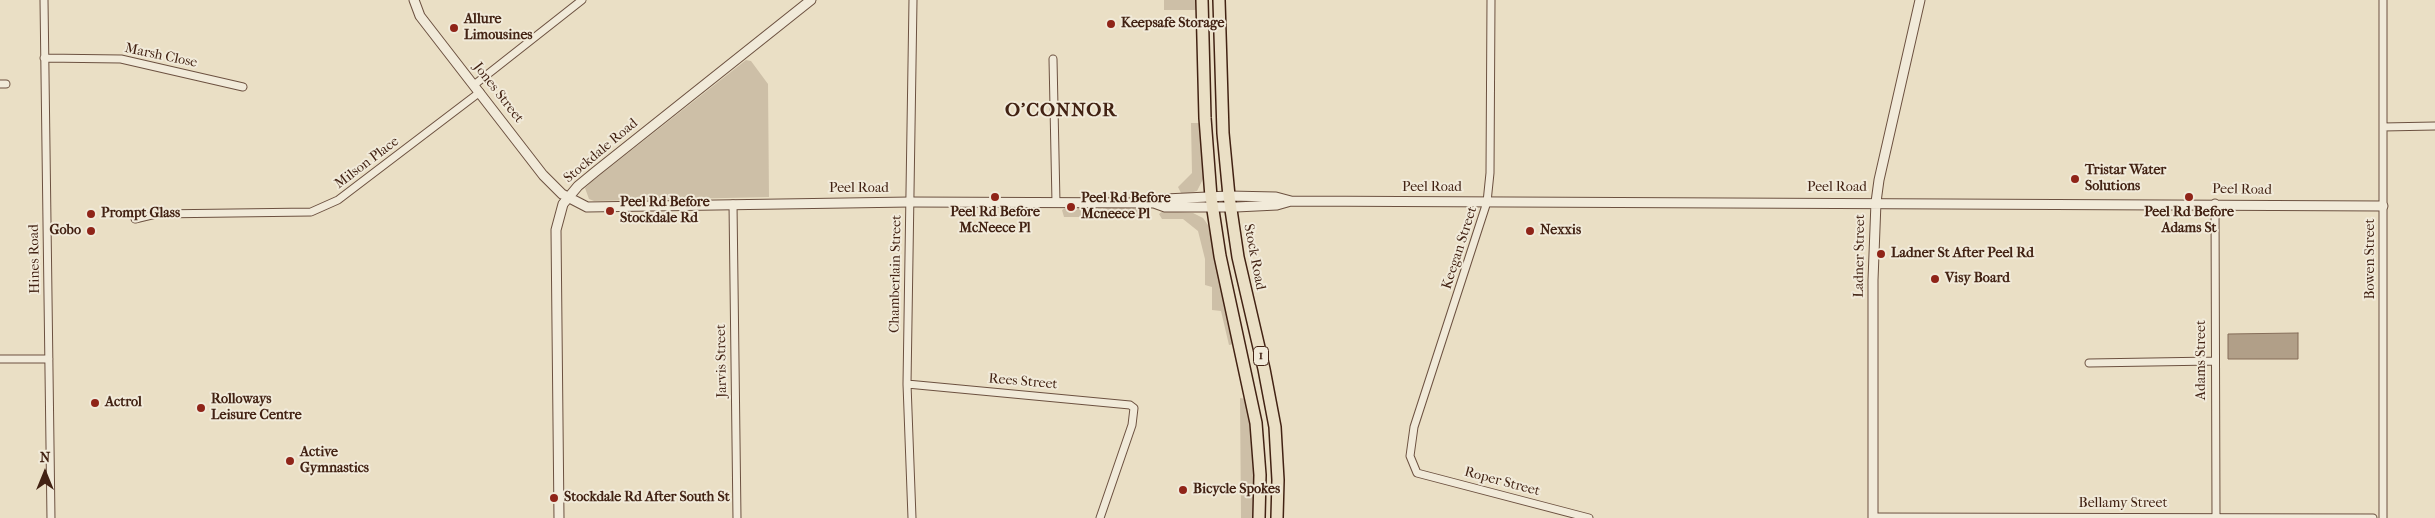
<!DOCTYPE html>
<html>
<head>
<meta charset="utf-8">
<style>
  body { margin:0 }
  #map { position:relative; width:2435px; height:518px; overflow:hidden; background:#eadfc5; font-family:"IM FELL French Canon",serif }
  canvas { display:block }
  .north { position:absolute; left:20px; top:448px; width:50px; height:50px; -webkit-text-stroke:4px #f1ead9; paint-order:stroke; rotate:0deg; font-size:14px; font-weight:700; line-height:20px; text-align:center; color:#422213 }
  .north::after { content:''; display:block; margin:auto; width:18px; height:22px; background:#422213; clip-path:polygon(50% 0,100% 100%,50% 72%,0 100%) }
</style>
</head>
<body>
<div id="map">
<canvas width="2435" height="518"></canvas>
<div class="north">N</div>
</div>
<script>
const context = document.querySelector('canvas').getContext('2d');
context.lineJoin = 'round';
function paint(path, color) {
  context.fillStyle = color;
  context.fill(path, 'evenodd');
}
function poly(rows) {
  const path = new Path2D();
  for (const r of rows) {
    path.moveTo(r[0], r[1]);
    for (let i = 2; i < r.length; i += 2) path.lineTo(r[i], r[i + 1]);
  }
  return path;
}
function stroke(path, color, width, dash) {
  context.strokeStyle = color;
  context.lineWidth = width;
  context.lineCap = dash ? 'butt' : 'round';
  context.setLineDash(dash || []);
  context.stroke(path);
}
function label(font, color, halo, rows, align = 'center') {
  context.font = font + ' "IM FELL French Canon",serif';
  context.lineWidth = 4;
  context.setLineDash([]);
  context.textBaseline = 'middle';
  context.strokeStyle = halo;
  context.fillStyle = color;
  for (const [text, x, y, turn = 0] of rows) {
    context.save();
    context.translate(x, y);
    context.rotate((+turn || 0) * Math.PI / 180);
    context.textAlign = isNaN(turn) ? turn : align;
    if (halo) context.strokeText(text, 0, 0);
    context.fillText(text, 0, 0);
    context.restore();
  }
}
paint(poly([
  [1164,0,1197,0,1197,10,1164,10],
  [746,60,751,61,768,84,769,197,594,201,589,199,585,188,590,183],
  [1191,123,1200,123,1203,179,1197,191,1182,195,1178,187,1192,173],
  [1067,207,1069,207,1070,210,1077,210,1078,207,1092,207,1094,217,1064,217,1062,210],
  [1106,207,1143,209,1149,215,1145,217,1103,217,1103,209],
  [1163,211,1193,213,1203,218,1208,225,1235,344,1229,345,1221,311,1212,310,1212,287,1205,285,1205,259,1198,231,1183,219,1162,219,1159,214],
  [1240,398,1246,399,1251,428,1255,495,1253,518,1241,518]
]), '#cdbfa7');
const water = poly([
  [2298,333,2298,359,2228,359,2228,334,2298,333]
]);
paint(water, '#b19f88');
stroke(water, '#856d59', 1);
const minor = poly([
  [44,0,51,518],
  [1491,0,1490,173,1487,202,1414,427,1410,456,1417,473,1589,518],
  [2383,0,2383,518],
  [44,58,121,59,243,87],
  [1053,59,1056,203],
  [0,84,6,84],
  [474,85,582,0],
  [2383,127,2435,126],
  [2215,203,2216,516],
  [733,204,737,518],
  [135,219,156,214,311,212,338,200,480,92],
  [0,359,49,359],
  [2089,363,2214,361],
  [907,384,1130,405,1134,408,1132,425,1100,518],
  [1873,517,2373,518],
  [912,518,907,384,913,0]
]);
const tertiary = poly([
  [414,0,420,16,543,175,562,194,587,207,910,202,1154,203,1165,199,1229,196,1276,197,1291,201,2383,206],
  [1154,203,1165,207,1236,207,1277,205,1291,201],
  [559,518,556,230,563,204,578,186,595,172,811,0],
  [1873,518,1873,280,1876,202,1879,180,1920,0]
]);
const trunk = poly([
  [1202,0,1205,118,1211,197,1220,256,1256,423,1260,475,1259,518],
  [1219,0,1223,133,1229,196,1238,257,1264,369,1275,427,1278,480,1277,518]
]);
stroke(minor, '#6c5140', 9);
stroke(tertiary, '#6c5140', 11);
stroke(trunk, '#422213', 14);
stroke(minor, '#f1ead9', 7);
stroke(tertiary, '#f1ead9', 9);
stroke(trunk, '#eadfc5', 11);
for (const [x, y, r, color] of [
  [1111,24,5,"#8f2418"],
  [454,28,5,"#8f2418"],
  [2075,179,5,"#8f2418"],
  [995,197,5,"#8f2418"],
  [2189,197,5,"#8f2418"],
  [1071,207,5,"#8f2418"],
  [610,211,5,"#8f2418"],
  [91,214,5,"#8f2418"],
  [91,231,5,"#8f2418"],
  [1530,231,5,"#8f2418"],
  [1881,254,5,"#8f2418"],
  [1935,279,5,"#8f2418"],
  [95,403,5,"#8f2418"],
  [201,408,5,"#8f2418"],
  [290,461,5,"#8f2418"],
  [1183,490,5,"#8f2418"],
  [554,498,5,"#8f2418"]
]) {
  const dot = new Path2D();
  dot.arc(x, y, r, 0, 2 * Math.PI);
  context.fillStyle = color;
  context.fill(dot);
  stroke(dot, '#f1ead9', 2);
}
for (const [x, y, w] of [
  [1261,356,15]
]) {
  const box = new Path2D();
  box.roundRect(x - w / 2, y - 9.5, w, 19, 4);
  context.fillStyle = '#f1ead9';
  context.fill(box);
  stroke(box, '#422213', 1);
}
label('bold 12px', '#422213', null, [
  ["1",1261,356]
]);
label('bold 14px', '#422213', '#f1ead9', [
  ["Allure",464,20],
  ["Limousines",464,36],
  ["Keepsafe Storage",1121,24],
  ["Tristar Water",2085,171],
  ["Solutions",2085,187],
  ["Peel Rd Before",1081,199],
  ["Mcneece Pl",1081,215],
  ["Peel Rd Before",620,203],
  ["Stockdale Rd",620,219],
  ["Peel Rd Before",995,213,"center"],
  ["McNeece Pl",995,229,"center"],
  ["Peel Rd Before",2189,213,"center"],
  ["Adams St",2189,229,"center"],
  ["Prompt Glass",101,214],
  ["Gobo",81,231,"right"],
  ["Nexxis",1540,231],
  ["Ladner St After Peel Rd",1891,254],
  ["Visy Board",1945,279],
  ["Rolloways",211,400],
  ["Leisure Centre",211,416],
  ["Actrol",105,403],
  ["Active",300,453],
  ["Gymnastics",300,469],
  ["Bicycle Spokes",1193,490],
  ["Stockdale Rd After South St",564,498]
], 'left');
label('14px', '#422213', '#f1ead9', [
  ["Marsh Close",161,56,12],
  ["Jones Street",498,93,52],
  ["Stockdale Road",601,151,-40],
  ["Milson Place",367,163,-37],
  ["Peel Road",1432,188],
  ["Peel Road",1837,188],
  ["Peel Road",859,189],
  ["Peel Road",2242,190,1],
  ["Keegan Street",1460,248,-72],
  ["Ladner Street",1860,256,-89],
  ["Stock Road",1254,257,79],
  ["Hines Road",35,259,-91],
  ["Bowen Street",2371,259,-90],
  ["Chamberlain Street",896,274,-89],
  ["Adams Street",2202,360,-90],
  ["Jarvis Street",722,361,-91],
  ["Rees Street",1023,382,5],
  ["Roper Street",1502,482,15],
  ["Bellamy Street",2123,504]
]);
context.letterSpacing = '1px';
label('bold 19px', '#422213', '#f1ead9', [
  ["O'CONNOR",1061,111]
]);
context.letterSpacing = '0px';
</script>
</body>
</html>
